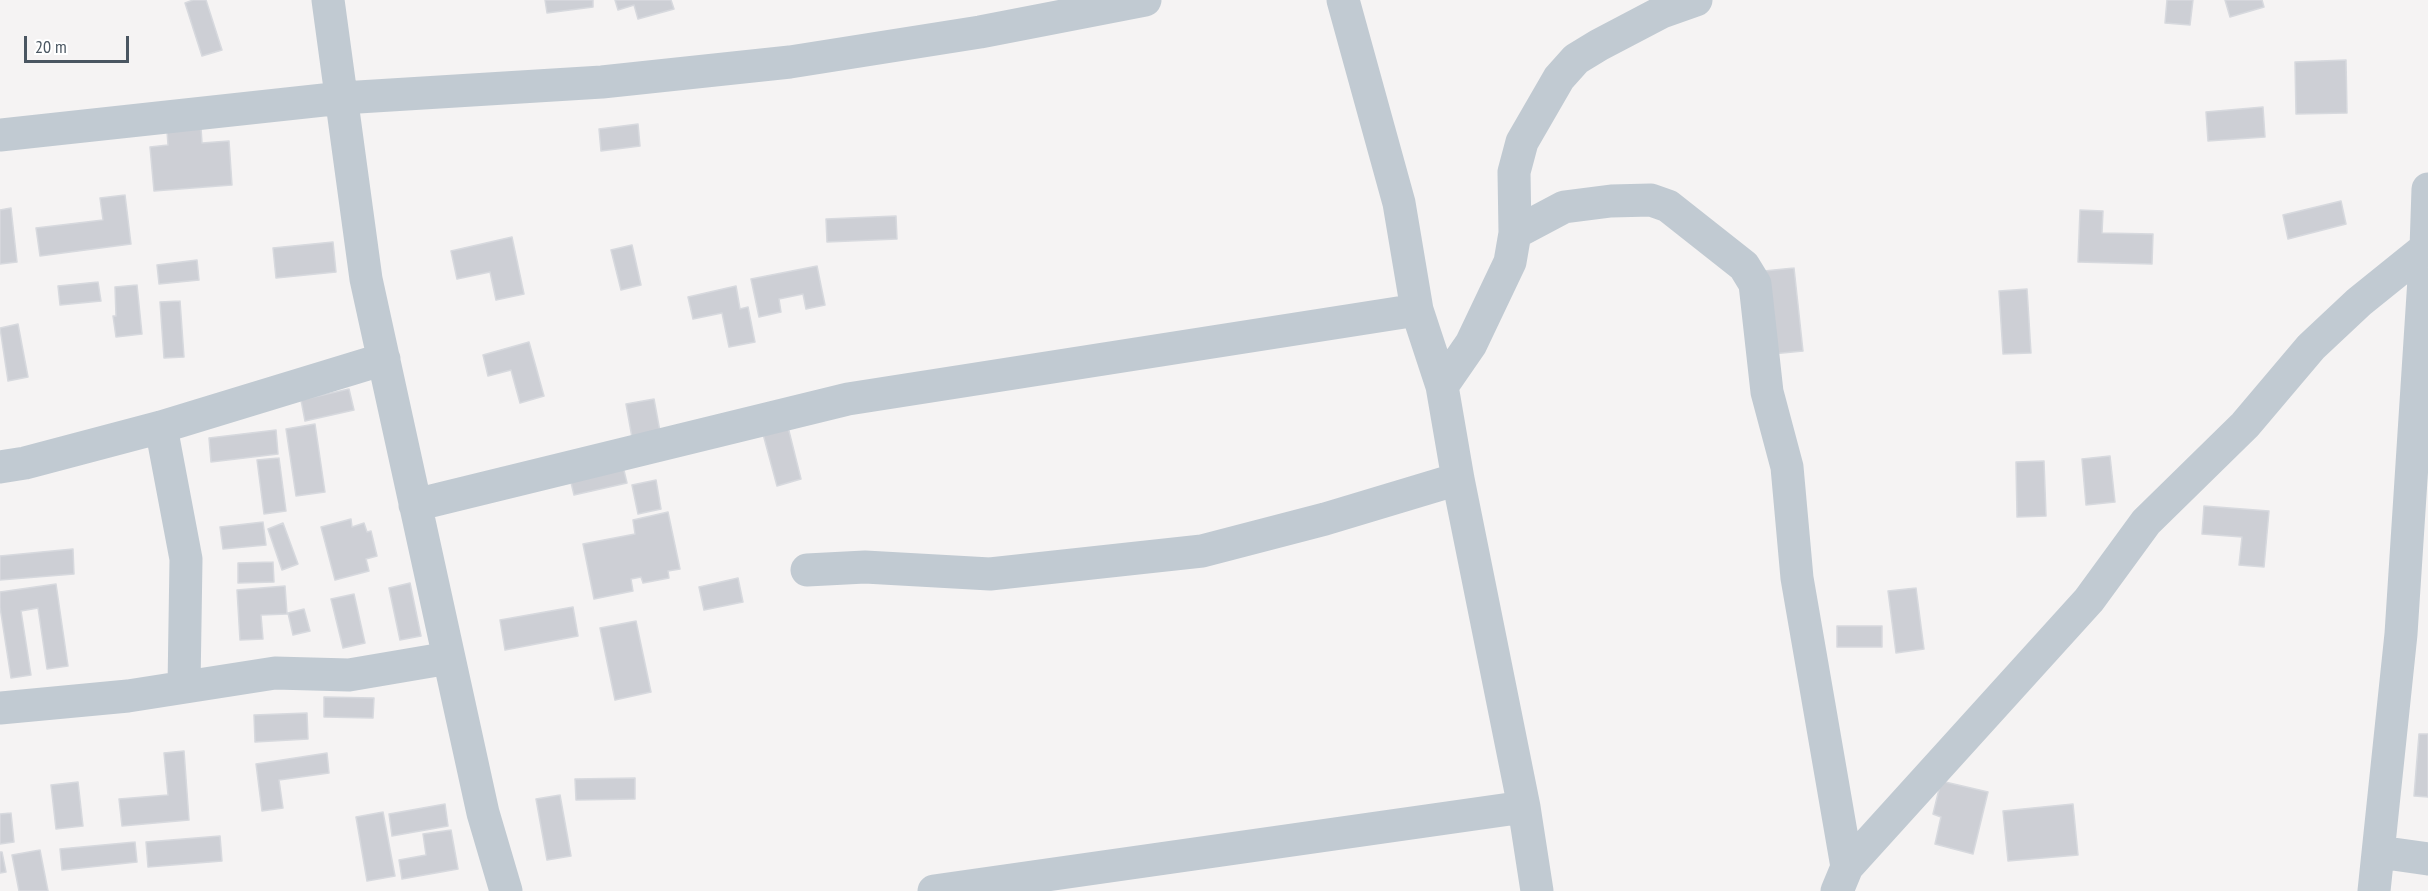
<!DOCTYPE html>
<html>
<head>
<meta charset="utf-8">
<style>
  body { margin:0 }
  #map { position:relative; width:2428px; height:891px; overflow:hidden; background:#f5f3f3; font-family:"PT Sans Narrow",sans-serif }
  canvas { display:block }
  .scale { position:absolute; left:24px; top:36px; width:105px; height:27px; box-sizing:border-box; border:3px solid #4a5661; border-top:0; padding-left:8px; font-size:18px; line-height:21px; white-space:nowrap; color:#4a5661; -webkit-text-stroke:4px #fff; paint-order:stroke }
</style>
</head>
<body>
<div id="map">
<canvas width="2428" height="891"></canvas>
<div class="scale">20 m</div>
</div>
<script>
const context = document.querySelector('canvas').getContext('2d');
context.lineJoin = 'round';
function paint(path, color) {
  context.fillStyle = color;
  context.fill(path, 'evenodd');
}
function poly(rows) {
  const path = new Path2D();
  for (const r of rows) {
    path.moveTo(r[0], r[1]);
    for (let i = 2; i < r.length; i += 2) path.lineTo(r[i], r[i + 1]);
  }
  return path;
}
function stroke(path, color, width, dash) {
  context.strokeStyle = color;
  context.lineWidth = width;
  context.lineCap = dash ? 'butt' : 'round';
  context.setLineDash(dash || []);
  context.stroke(path);
}
const building = poly([
  [193,0,206,0,222,50,202,56,185,3,193,0],
  [545,0,593,0,593,7,547,13,545,0],
  [615,0,671,0,674,9,638,19,634,5,618,10,615,0],
  [2167,0,2193,0,2190,25,2165,23,2167,0],
  [2225,0,2262,0,2264,7,2230,17,2225,0],
  [2346,60,2347,113,2296,114,2295,62,2346,60],
  [2263,107,2265,137,2208,141,2206,112,2263,107],
  [638,124,640,146,601,151,599,129,638,124],
  [201,128,202,143,229,141,232,185,154,191,150,147,168,145,167,131,201,128],
  [125,195,131,244,40,256,36,228,103,220,100,198,125,195],
  [2341,201,2346,224,2288,239,2283,215,2341,201],
  [11,208,17,262,0,264,0,210,11,208],
  [2080,210,2103,211,2102,233,2153,234,2152,264,2078,262,2080,210],
  [896,216,897,239,827,242,826,219,896,216],
  [512,237,524,294,496,300,490,272,457,279,451,251,512,237],
  [333,242,336,272,276,278,273,248,333,242],
  [632,245,641,285,621,290,611,250,632,245],
  [197,260,199,280,159,284,157,265,197,260],
  [817,266,825,305,806,309,803,294,779,299,781,312,759,317,751,279,817,266],
  [1794,268,1803,351,1772,354,1764,271,1794,268],
  [98,282,101,301,60,305,58,286,98,282],
  [137,285,142,334,116,337,113,316,116,316,115,287,137,285],
  [736,286,740,309,748,307,755,342,729,347,722,313,693,319,688,297,736,286],
  [2027,289,2031,353,2003,354,1999,291,2027,289],
  [180,301,184,357,164,358,160,302,180,301],
  [18,324,28,377,8,381,0,328,18,324],
  [529,342,544,396,520,403,511,370,488,376,483,355,529,342],
  [349,389,354,410,305,421,301,400,349,389],
  [654,399,661,437,633,443,626,404,654,399],
  [315,424,325,492,296,496,286,429,315,424],
  [788,427,801,479,777,486,763,434,788,427],
  [276,430,278,454,211,462,209,438,276,430],
  [2110,456,2115,502,2086,505,2082,459,2110,456],
  [279,458,286,511,264,514,257,460,279,458],
  [621,458,627,483,574,495,568,470,621,458],
  [2044,461,2046,516,2017,517,2016,462,2044,461],
  [656,480,661,509,638,514,632,485,656,480],
  [2204,506,2269,511,2264,567,2239,565,2242,537,2202,534,2204,506],
  [668,512,680,569,668,571,669,578,643,583,641,577,631,579,633,591,594,599,583,544,635,534,633,520,668,512],
  [351,519,352,527,364,523,367,532,371,531,377,556,366,559,369,571,335,580,321,527,351,519],
  [263,522,266,545,223,549,220,527,263,522],
  [283,523,298,564,282,570,268,529,283,523],
  [73,549,74,574,0,580,0,556,73,549],
  [273,562,274,582,238,583,238,563,273,562],
  [738,578,743,602,704,610,699,587,738,578],
  [410,583,421,636,400,640,389,588,410,583],
  [56,584,68,666,47,669,38,608,21,611,31,675,11,678,0,607,0,592,56,584],
  [285,586,287,614,261,615,263,639,240,640,237,590,285,586],
  [1916,588,1924,649,1896,653,1888,591,1916,588],
  [354,594,365,643,343,648,331,599,354,594],
  [573,607,578,636,505,650,500,620,573,607],
  [304,609,310,631,293,635,288,613,304,609],
  [636,621,651,692,615,700,600,628,636,621],
  [1837,626,1882,626,1882,647,1837,647,1837,626],
  [324,697,374,698,373,718,324,717,324,697],
  [307,713,308,739,255,742,254,715,307,713],
  [2419,734,2428,734,2428,797,2414,796,2419,734],
  [184,751,189,820,122,826,119,799,168,795,164,753,184,751],
  [327,753,329,773,279,780,283,808,262,811,256,764,327,753],
  [635,778,635,799,576,800,575,779,635,778],
  [1941,781,1988,792,1973,854,1935,844,1941,817,1933,814,1941,781],
  [78,782,83,826,56,829,51,785,78,782],
  [560,795,571,856,547,860,536,799,560,795],
  [445,804,448,826,392,836,389,814,445,804],
  [2073,804,2078,855,2008,861,2003,811,2073,804],
  [383,812,395,876,367,881,356,817,383,812],
  [11,813,14,842,0,844,0,814,11,813],
  [451,830,458,869,402,879,399,860,426,855,423,834,451,830],
  [220,836,222,861,148,867,146,842,220,836],
  [135,842,137,862,62,870,60,849,135,842],
  [40,850,48,891,19,891,12,855,40,850],
  [0,852,2,852,6,872,0,873,0,852]
]);
paint(building, '#cdcfd5');
stroke(building, '#d7d9de', 1.5);
stroke(poly([
  [328,0,366,279,483,813,506,891],
  [1343,0,1399,203,1417,310,1442,386,1458,479,1524,807,1537,891],
  [0,135,342,98,602,82,790,62,980,32,1145,0],
  [1515,233,1564,207,1611,201,1651,200,1668,206,1744,266,1755,284,1767,392,1787,467,1797,578,1847,867],
  [1442,386,1471,344,1510,262,1515,233,1514,172,1522,142,1559,78,1576,59,1599,45,1662,12,1696,0],
  [161,427,186,559,184,687],
  [0,467,25,463,161,427,384,359],
  [415,505,848,399,1417,310],
  [807,570,865,567,990,574,1202,551,1325,519,1458,479],
  [0,708,128,696,275,673,349,675,449,658],
  [2379,852,2428,859],
  [934,891,1524,807],
  [1837,891,1847,867,2089,600,2146,522,2245,425,2311,347,2359,302,2426,248],
  [2374,891,2401,634,2426,248,2428,189]
]), '#c1cad2', 33);
</script>
</body>
</html>
